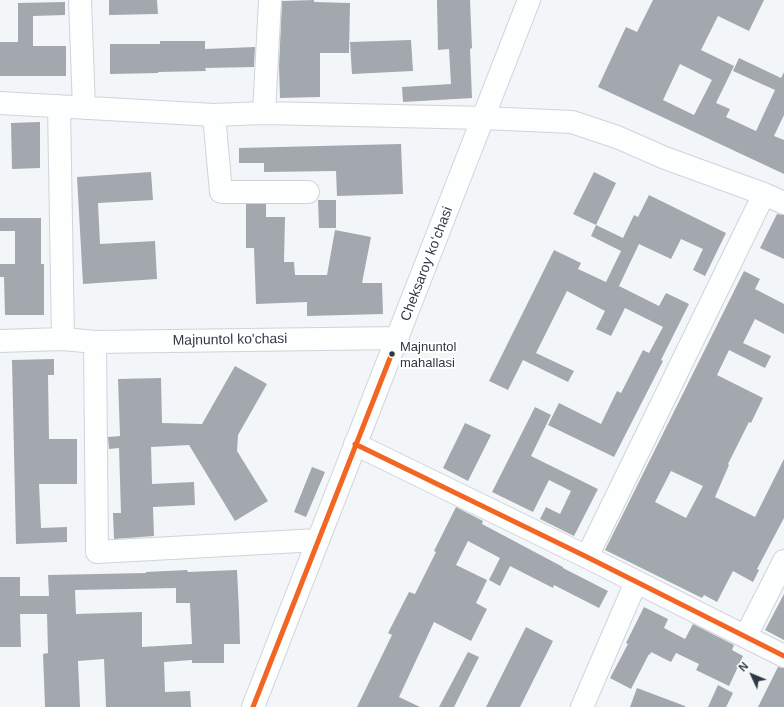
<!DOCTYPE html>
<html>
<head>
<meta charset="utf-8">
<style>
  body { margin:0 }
  #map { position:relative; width:784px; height:707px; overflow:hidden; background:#f3f6f9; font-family:Arial,sans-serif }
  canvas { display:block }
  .north { position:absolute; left:732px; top:655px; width:40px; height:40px; -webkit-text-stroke:3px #fff; paint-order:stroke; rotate:314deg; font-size:11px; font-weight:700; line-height:16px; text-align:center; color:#2e3944 }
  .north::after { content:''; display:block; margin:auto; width:14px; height:18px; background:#2e3944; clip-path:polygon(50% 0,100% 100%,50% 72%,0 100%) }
</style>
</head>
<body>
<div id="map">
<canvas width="784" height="707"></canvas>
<div class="north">N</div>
</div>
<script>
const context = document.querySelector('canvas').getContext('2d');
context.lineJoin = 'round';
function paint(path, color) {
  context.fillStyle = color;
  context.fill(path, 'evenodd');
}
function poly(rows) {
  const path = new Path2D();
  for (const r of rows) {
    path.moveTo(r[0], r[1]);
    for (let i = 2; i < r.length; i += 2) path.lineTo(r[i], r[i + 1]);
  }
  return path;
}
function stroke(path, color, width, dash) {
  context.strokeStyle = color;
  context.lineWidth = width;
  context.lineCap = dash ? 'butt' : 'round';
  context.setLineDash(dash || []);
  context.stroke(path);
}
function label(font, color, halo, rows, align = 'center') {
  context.font = font + ' Arial,sans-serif';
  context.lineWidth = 4;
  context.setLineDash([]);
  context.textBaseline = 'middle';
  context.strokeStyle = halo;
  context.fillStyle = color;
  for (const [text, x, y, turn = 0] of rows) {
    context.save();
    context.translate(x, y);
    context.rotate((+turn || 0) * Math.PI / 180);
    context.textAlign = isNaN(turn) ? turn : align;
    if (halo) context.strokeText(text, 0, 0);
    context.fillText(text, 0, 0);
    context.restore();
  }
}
paint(poly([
  [109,0,157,0,158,14,109,15],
  [314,0,314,2,350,3,349,53,320,53,320,97,280,98,279,66,282,1],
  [437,0,470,0,472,48,470,49,472,98,403,102,402,87,451,84,449,49,438,50],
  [653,0,764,0,749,31,718,16,701,50,734,66,716,103,730,109,726,117,756,131,775,90,733,71,739,58,781,78,784,72,784,115,774,136,784,140,784,174,598,87,626,27,637,32],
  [680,64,712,80,694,115,663,100],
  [65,2,65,15,33,16,33,46,66,46,66,76,0,76,0,42,18,42,18,3],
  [411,40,413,71,352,74,350,42],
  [160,41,205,41,205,49,255,47,254,67,205,68,206,71,158,72,158,73,110,74,110,44,160,44],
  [40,122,40,168,12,169,11,123],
  [401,144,403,194,337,196,336,171,264,172,264,163,239,163,239,148],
  [151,172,153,200,98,203,100,244,155,241,157,279,83,284,77,177],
  [594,172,616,183,596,225,573,214],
  [649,195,726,233,705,276,693,270,703,249,681,239,671,259,639,244,619,286,659,306,666,293,689,304,661,360,663,361,614,457,548,425,559,403,601,424,617,391,621,393,643,350,649,353,663,327,625,308,611,336,596,329,605,311,567,291,536,353,574,371,568,382,523,360,508,390,489,381,554,250,581,263,578,269,606,282,621,251,591,236,596,225,623,238,634,215,638,217],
  [318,200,336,200,336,228,319,228],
  [246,204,266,204,266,217,285,217,284,262,294,262,295,275,327,275,335,230,371,237,362,283,382,283,383,314,307,316,307,302,256,304,254,248,246,248],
  [777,214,784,215,784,259,760,248],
  [0,218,41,218,41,264,44,264,44,315,5,315,4,277,0,277,0,264,15,264,15,231,0,231],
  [744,271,760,279,755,289,784,304,784,334,755,319,743,343,771,356,765,368,729,350,717,375,763,398,751,423,749,422,728,464,729,465,715,497,755,517,784,459,784,518,757,569,759,570,753,582,733,571,717,602,704,595,702,598,605,550],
  [671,471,703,486,686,518,655,502],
  [54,359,54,375,48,375,49,439,77,439,77,484,39,484,41,528,67,527,67,542,16,544,12,360],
  [235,366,267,384,238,435,237,451,268,501,235,521,189,445,151,447,152,484,194,482,195,505,153,507,154,536,114,539,113,513,121,513,119,448,109,449,108,437,120,436,118,379,161,378,162,423,202,424],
  [535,407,551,415,531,456,598,489,574,536,540,519,546,507,560,514,571,491,549,480,533,512,492,492],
  [465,423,491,435,468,481,443,468],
  [312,467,325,472,306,517,294,512],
  [456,507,483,521,482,524,563,567,563,568,608,591,599,608,554,585,553,588,510,566,500,586,489,580,500,558,468,541,456,565,487,580,476,603,487,609,471,641,434,622,399,697,420,707,357,707,392,635,388,633,409,592,415,594,436,552,434,551],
  [187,570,188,572,237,570,239,610,240,644,224,644,224,663,192,663,192,660,164,662,165,692,190,691,191,707,106,707,104,659,78,661,80,707,45,707,43,654,48,653,47,614,20,614,21,647,0,647,0,577,20,577,20,596,49,596,48,575,146,573,146,572],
  [176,588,176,603,190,603,192,644,142,647,142,612,76,614,75,590],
  [784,594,784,640,765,630],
  [644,607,668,619,664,628,685,639,693,624,734,645,732,650,743,656,729,686,696,670,699,664,676,653,671,662,651,652,650,655,649,654,631,689,610,678,628,644,626,643],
  [526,627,553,641,520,707,486,707],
  [468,652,479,657,454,707,439,707],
  [778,667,784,668,784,707,758,707],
  [718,685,733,693,726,707,708,707],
  [637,688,685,706,685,707,630,707]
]), '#a2a8ae');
const minor = poly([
  [80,0,84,108],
  [0,103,214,115,264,113,484,118,572,122,617,137,665,158,764,194,784,203],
  [59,106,63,339],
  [264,113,270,0],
  [214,115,221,192,308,192],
  [0,341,63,339,95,342,398,338],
  [95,342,97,552,318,540],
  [355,444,587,557,784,656],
  [587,557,764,194],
  [746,636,784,561],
  [253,707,529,0],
  [582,707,636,582]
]);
stroke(minor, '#ced4db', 24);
stroke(minor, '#fdfefe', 22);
stroke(poly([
  [355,444,587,557,784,656],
  [253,707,392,353]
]), '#f26522', 5);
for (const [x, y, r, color] of [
  [392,354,3.5,"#2e3944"]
]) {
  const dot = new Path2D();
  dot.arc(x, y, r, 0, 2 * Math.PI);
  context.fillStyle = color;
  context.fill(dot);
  stroke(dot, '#fff', 1.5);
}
label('13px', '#2e3944', '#fff', [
  ["Majnuntol",400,347],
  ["mahallasi",400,363]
], 'left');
label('14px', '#2e3944', '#fff', [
  ["Cheksaroy koʻchasi",427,264,-69],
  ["Majnuntol ko'chasi",230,340,-1]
]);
</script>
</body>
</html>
